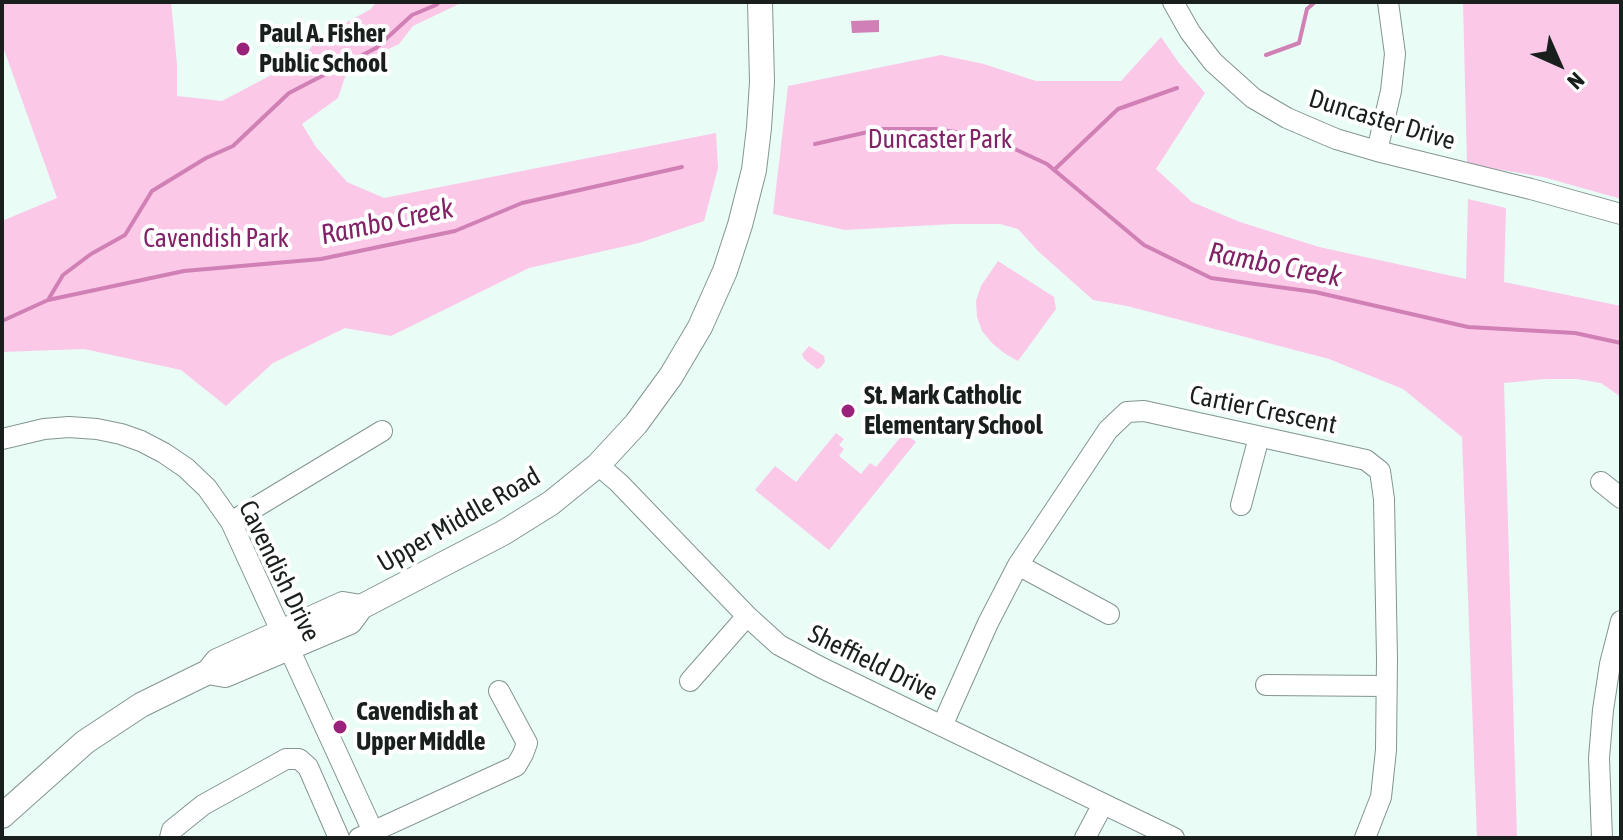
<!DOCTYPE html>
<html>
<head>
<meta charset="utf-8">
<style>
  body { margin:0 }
  #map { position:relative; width:1623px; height:840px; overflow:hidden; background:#e9fcf6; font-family:"Asap Condensed",sans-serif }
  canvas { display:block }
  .frame { position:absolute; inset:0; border:4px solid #181f1d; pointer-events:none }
  .north { position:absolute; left:1519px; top:24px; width:80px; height:80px; -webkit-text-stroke:6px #fff; paint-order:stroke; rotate:135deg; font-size:22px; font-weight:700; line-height:32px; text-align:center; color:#181f1d }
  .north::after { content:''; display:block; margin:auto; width:28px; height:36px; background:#181f1d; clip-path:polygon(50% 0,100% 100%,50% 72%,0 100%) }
</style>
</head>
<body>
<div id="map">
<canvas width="1623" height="840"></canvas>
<div class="frame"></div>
<div class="north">N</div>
</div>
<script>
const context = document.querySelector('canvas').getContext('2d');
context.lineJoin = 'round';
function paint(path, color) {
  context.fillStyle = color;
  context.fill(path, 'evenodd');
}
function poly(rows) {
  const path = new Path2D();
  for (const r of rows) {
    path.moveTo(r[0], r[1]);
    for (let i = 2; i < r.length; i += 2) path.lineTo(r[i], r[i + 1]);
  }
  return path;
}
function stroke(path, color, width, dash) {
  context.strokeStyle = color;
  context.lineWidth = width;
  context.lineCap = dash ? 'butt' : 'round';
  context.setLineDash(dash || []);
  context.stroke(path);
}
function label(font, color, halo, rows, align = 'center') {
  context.font = font + ' "Asap Condensed",sans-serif';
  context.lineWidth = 8;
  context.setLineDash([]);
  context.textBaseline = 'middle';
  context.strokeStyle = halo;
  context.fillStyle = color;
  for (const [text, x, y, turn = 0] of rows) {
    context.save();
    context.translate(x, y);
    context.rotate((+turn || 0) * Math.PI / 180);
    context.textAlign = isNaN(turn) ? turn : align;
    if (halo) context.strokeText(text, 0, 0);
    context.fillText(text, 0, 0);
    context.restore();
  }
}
paint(poly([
  [2,2,171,2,177,64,177,96,222,101,298,61,322,36,371,9,376,2,463,2,413,26,399,44,368,59,345,77,338,98,302,124,316,147,347,182,384,198,716,133,718,168,704,221,639,243,529,268,391,336,345,328,273,363,226,406,181,370,84,349,2,352,2,221,57,198,2,44],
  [1463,2,1621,2,1621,199,1543,177,1467,164],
  [1161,37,1179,63,1205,93,1156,169,1192,202,1240,222,1319,247,1466,279,1468,199,1506,208,1504,282,1621,306,1621,397,1601,383,1577,379,1545,379,1504,383,1517,838,1477,838,1462,437,1403,389,1329,359,1127,306,1093,300,1039,252,1018,229,1000,224,953,224,845,230,773,214,788,86,941,55,984,64,1036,81,1121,81],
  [998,261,1054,297,1056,309,1018,361,1004,353,992,343,982,331,977,317,976,301,981,286],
  [809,346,824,356,825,362,820,368,817,369,804,359,802,354],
  [836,433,844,439,839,445,844,449,839,456,861,474,870,463,876,467,904,433,916,442,829,550,755,490,775,466,796,482]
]), '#fbc8e8');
paint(poly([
  [879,20,879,32,852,33,851,21]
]), '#d080b4');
stroke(poly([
  [1266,55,1299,43,1307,9,1315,2],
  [815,144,881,129,935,129,989,137,1047,164,1144,245,1211,278,1315,292,1468,327,1575,333,1621,343],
  [1054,170,1118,109,1177,88],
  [48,300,63,275,91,254,125,235,152,191,206,158,233,146,289,93,376,48,412,15,436,5,439,2],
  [2,321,48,300,184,271,321,259,455,231,522,203,682,167]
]), '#d080b4', 4);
const minor = poly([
  [1173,2,1190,32,1213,62,1253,98,1287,118,1336,139,1377,151,1531,189,1621,214],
  [1377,151,1391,91,1395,54,1388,2],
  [2,439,44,429,69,427,97,429,121,434,141,441,164,453,186,468,207,488,231,522,376,838],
  [598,465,619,483,747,616,779,645,822,668,1174,838],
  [1601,482,1621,498],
  [1241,505,1259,437],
  [231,522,382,431],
  [1018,565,1109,614],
  [690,681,747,616],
  [1266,685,1386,686],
  [942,726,988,623,1018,565,1108,430,1127,412,1144,411,1366,460,1380,471,1384,499,1387,659,1386,750,1381,797,1365,838],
  [170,838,172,830,203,805,286,759,299,759,308,767,339,838],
  [359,838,516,766,523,754,527,743,499,691],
  [1085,838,1103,804],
  [1602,838,1599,758,1603,710,1610,664,1621,621]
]);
const major = poly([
  [208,672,225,675,350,622,361,607,503,533,551,503,598,465,636,424,671,376,700,327,725,271,740,225,754,170,759,128,762,82,760,2],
  [2,816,85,742,141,705,208,672,217,661,343,604,361,607]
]);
stroke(minor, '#839590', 22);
stroke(major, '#839590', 26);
stroke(minor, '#fff', 20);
stroke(major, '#fff', 24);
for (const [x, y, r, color] of [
  [243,49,8,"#9b227b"],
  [848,411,8,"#9b227b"],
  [340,727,8,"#9b227b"]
]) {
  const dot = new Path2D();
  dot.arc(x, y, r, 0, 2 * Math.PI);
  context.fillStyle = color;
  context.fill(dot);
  stroke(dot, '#fff', 3);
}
label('bold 26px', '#181f1d', '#fff', [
  ["Paul A. Fisher",259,34],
  ["Public School",259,64],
  ["St. Mark Catholic",864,396],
  ["Elementary School",864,426],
  ["Cavendish at",356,712],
  ["Upper Middle",356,742]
], 'left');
label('26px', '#181f1d', '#fff', [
  ["Duncaster Drive",1382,120,17],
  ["Cartier Crescent",1263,410,12],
  ["Upper Middle Road",459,520,-30],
  ["Cavendish Drive",279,571,64],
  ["Sheffield Drive",873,663,26]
]);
label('26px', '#812367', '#fff', [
  ["Duncaster Park",940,140],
  ["Cavendish Park",216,239]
]);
label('italic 28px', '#812266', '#fff', [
  ["Rambo Creek",387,222,-12],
  ["Rambo Creek",1275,265,11]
]);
</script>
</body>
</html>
